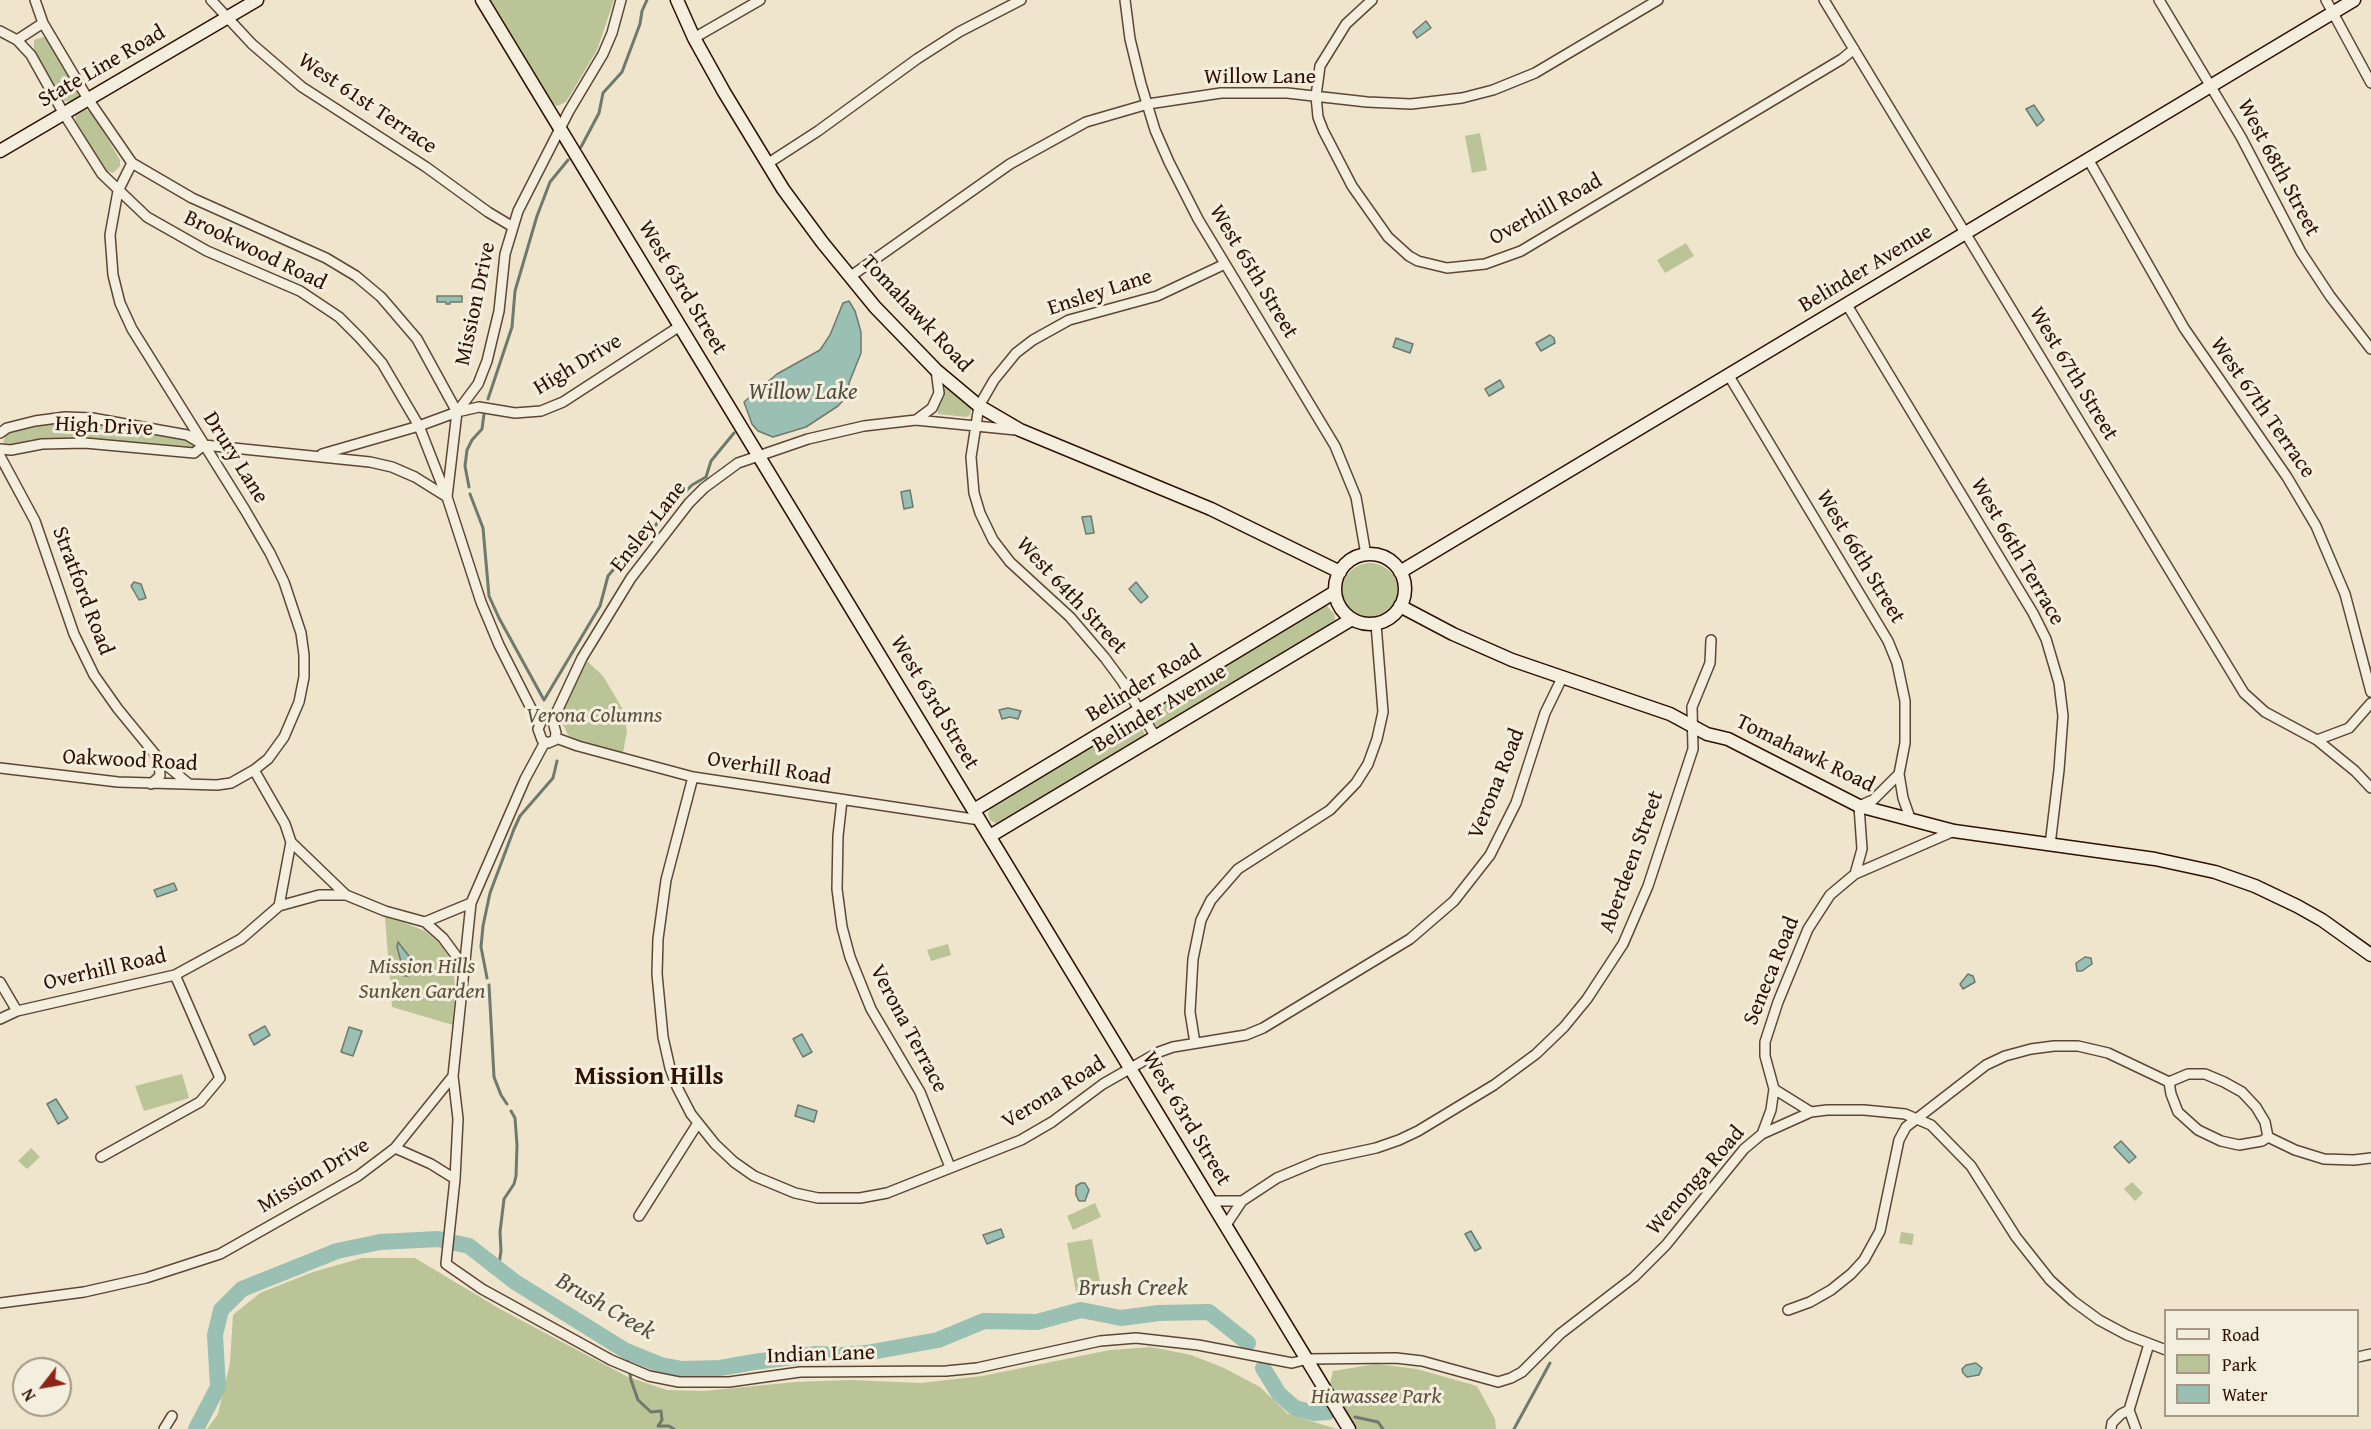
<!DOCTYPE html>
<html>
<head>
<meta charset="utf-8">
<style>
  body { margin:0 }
  #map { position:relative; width:2371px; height:1429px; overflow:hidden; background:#eee5cc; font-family:"Gentium Book Plus",serif }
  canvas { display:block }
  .legend { position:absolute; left:2164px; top:1309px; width:195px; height:108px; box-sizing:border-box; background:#f4eede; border:2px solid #a59686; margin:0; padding:8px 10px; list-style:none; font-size:18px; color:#2e1103 }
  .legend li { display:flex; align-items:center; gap:12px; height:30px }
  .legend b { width:30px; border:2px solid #a59686 }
  .north { position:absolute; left:12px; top:1357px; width:60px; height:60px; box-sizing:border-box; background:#f4eede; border:2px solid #a59686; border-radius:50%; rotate:239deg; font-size:16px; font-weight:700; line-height:24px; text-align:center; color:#2e1103 }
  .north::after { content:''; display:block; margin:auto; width:21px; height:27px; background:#8f2418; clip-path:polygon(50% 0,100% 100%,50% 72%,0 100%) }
</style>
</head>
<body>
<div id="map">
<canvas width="2371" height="1429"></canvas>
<ul class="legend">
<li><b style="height:8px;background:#f4eede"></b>Road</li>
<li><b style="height:16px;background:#bac497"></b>Park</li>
<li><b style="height:16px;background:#9abfb3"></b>Water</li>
</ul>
<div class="north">N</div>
</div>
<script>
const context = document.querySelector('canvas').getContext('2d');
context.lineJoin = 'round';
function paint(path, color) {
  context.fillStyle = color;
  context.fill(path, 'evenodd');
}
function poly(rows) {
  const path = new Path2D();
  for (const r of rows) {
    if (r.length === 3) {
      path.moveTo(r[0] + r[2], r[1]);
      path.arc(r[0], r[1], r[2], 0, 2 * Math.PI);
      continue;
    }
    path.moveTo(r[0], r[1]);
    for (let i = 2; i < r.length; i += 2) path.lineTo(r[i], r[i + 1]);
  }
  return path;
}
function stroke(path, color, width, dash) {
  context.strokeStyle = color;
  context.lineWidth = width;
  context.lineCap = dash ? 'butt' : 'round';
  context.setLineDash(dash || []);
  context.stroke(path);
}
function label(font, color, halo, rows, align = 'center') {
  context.font = font + ' "Gentium Book Plus",serif';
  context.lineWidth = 6;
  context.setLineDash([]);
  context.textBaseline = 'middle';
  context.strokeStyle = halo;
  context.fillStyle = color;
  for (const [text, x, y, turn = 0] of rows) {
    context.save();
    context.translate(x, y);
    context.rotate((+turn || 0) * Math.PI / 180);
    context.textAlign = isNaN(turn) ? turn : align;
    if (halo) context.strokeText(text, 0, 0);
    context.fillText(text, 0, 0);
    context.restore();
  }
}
paint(poly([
  [489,0,614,0,597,50,566,102,557,106,552,103],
  [43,37,47,38,79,90,78,100,73,102,64,101,34,50,34,40],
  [84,109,92,112,120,160,120,166,113,173,104,170,76,122,75,116],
  [1480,133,1487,170,1472,173,1465,136],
  [1686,243,1694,256,1665,273,1657,260],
  [947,387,972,407,970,415,966,417,938,414,937,409,944,389],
  [60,422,105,424,192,441,196,445,195,448,60,439,36,441,9,446,3,442,6,435,15,431,35,425],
  [1370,591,28],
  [1327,606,1334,614,1336,623,1160,728,1155,724,1151,714,1153,708,1322,607],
  [586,660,603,676,622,708,627,731,623,753,587,745,575,739,568,735,562,722,563,713,578,674],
  [1132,721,1140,724,1146,737,999,825,990,820,988,814,991,806],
  [385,917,405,923,425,931,441,945,451,961,453,969,455,985,453,1025,392,1007],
  [948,944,951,955,931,961,927,950],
  [182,1074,189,1098,144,1111,135,1086],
  [31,1148,40,1157,27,1169,18,1161],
  [2132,1182,2143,1193,2135,1201,2124,1189],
  [1095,1203,1101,1217,1073,1230,1067,1216],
  [1901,1232,1914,1234,1912,1245,1899,1243],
  [1092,1239,1101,1287,1076,1292,1067,1243],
  [362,1258,415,1258,500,1309,628,1377,667,1390,704,1391,795,1382,849,1380,921,1383,982,1376,1110,1350,1151,1347,1191,1355,1224,1368,1260,1387,1288,1414,1337,1429,207,1429,218,1414,230,1363,233,1315,260,1293,313,1272],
  [1376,1364,1417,1369,1477,1386,1495,1419,1496,1429,1357,1429,1330,1384,1333,1371]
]), '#bac497');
const water = poly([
  [1426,21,1431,28,1417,38,1413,32,1426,21],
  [2034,105,2044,120,2037,126,2026,109,2034,105],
  [437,296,462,296,462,302,450,302,450,304,446,304,446,302,437,302,437,296],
  [849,301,855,311,861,332,861,353,849,383,849,394,838,406,806,427,773,437,758,431,752,424,744,402,777,374,820,350,830,335,843,303,849,301],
  [1550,335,1554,338,1555,343,1541,351,1536,343,1550,335],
  [1396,338,1413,344,1410,353,1393,347,1396,338],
  [1500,380,1504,387,1489,396,1485,389,1500,380],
  [910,490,913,507,904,509,901,492,910,490],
  [1091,516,1094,533,1086,534,1082,517,1091,516],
  [134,582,141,584,146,598,139,600,131,586,134,582],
  [1136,582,1148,597,1141,603,1129,589,1136,582],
  [1008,708,1021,711,1018,719,1010,717,1002,719,999,710,1008,708],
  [174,883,177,890,157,897,154,890,174,883],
  [398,942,415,964,408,976,405,976,397,947,398,942],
  [2085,957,2091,958,2092,964,2082,971,2077,971,2076,963,2085,957],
  [1968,974,1973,976,1975,982,1963,989,1960,984,1968,974],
  [265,1026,270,1035,254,1045,249,1035,265,1026],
  [349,1027,362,1031,353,1056,341,1052,349,1027],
  [802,1034,812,1052,803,1057,793,1039,802,1034],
  [56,1099,68,1118,58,1124,47,1104,56,1099],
  [798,1105,817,1111,814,1122,795,1116,798,1105],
  [2121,1141,2136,1157,2129,1163,2114,1147,2121,1141],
  [1081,1183,1085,1183,1089,1190,1085,1201,1079,1201,1076,1195,1076,1186,1081,1183],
  [1001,1229,1004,1237,987,1244,983,1235,1001,1229],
  [1471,1231,1481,1248,1475,1251,1465,1234,1471,1231],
  [1976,1363,1982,1368,1979,1375,1967,1377,1963,1373,1962,1369,1966,1365,1976,1363]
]);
paint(water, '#9abfb3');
stroke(water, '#6f796d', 1.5);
stroke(poly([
  [581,147,599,113,603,93,622,72,640,24,642,11,647,0],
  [488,399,512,327,515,291,537,216,550,182,568,160],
  [469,487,465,466,467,450,472,440,482,429,484,414],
  [470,494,483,528,489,596,499,618,544,700],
  [544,700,600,606,608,576,618,564,638,548,668,509,692,485,706,477,711,461,734,433],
  [487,978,481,947,483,926,490,893,514,829,520,816,553,778,557,761],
  [489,985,494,1077,501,1095,507,1104],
  [496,1267,499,1264,501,1251,500,1232,504,1199,514,1184,516,1176,517,1145,515,1118,511,1111],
  [626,1351,631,1380,638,1400,651,1412,661,1411,662,1420,658,1426,669,1426,674,1429],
  [1355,1417,1378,1422,1383,1429],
  [1514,1429,1550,1363]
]), '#6f796d', 3);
stroke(poly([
  [1263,1368,1279,1394,1295,1408,1314,1413,1328,1412],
  [196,1429,218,1387,215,1335,221,1310,242,1289,337,1251,380,1242,438,1239,469,1246,515,1282,626,1351,661,1365,682,1369,720,1368,754,1362,816,1354,842,1355,866,1353,938,1340,984,1321,1037,1322,1081,1310,1121,1318,1159,1313,1209,1312,1248,1343]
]), '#9abfb3', 16);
const street = poly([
  [35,0,43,23,88,99,132,163,192,198,326,258,356,276,381,297,417,339,457,412],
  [211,0,252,44,302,87,426,167,488,212,513,227],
  [1125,0,1130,39,1141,84,1155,130,1169,162,1198,219,1335,446,1356,497,1366,555],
  [1372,0,1346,24,1320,66,1316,96,1318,117,1323,130,1352,186,1388,237,1409,256,1418,261,1447,268,1485,264,1521,251,1842,59,1854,49],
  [1824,0,2244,693,2265,712,2317,740,2349,728,2371,703],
  [2159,0,2241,137,2301,252,2330,296,2371,349],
  [2326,0,2371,83],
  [0,31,17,40,31,55,64,114,102,174,147,217,207,251,300,291,339,317,360,338,382,363,419,426,446,495],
  [694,38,760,0],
  [17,40,43,23],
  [2088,159,2184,328,2287,477,2316,526,2345,594,2371,692],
  [767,164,818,131,917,59,959,32,1021,0],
  [851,276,1010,164,1086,122,1148,104,1221,93,1287,93,1367,102,1411,104,1462,98,1493,90,1535,73,1658,0],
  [1847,305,2033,613,2046,639,2059,683,2063,716,2059,770,2050,845],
  [1729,376,1888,641,1897,663,1905,701,1905,743,1899,774,1873,800,1859,806,1862,849,1855,874,1830,895,1808,929,1778,1002,1765,1042,1765,1056,1774,1089,1811,1112],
  [916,420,932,408,939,393,936,370],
  [0,433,7,428,35,421,65,417,92,418,187,435,204,445,370,462,392,467,415,477,447,497],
  [0,449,11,450,42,444,85,443,194,453,204,445],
  [322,454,419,426,457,412,479,407,515,413,541,411,563,402,680,326],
  [0,456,35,521,74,634,94,675,118,709,159,759,189,784],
  [547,718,553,722,556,733,555,740,548,743,542,740,538,729,542,720,547,718],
  [552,722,582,658,631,578,689,503,704,488,738,463,808,439,864,426,916,420,1016,430],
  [539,724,499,645,481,602,447,497,457,412,478,384,487,361,499,311,505,254,518,211,569,111,603,54,612,33,621,0],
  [1155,736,1122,681,1105,658,1070,617,1010,562,993,540,980,513,974,493,971,457,976,425,979,406,994,380,1016,353,1033,340,1069,320,1157,296,1225,264],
  [556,738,578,746,693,777,980,820],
  [2317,740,2355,771,2371,788],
  [0,768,118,782,217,785,231,783,254,770,268,759,284,737,299,702,304,677,304,655,301,633,284,582,270,553,245,510,132,329,120,303,113,275,110,235,118,191,132,163],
  [254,770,285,824,291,842,346,895,385,911,425,922,471,903],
  [1899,774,1903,798,1911,821],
  [693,777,666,880,658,939,657,974,663,1037,670,1068,677,1087,691,1114,715,1144,734,1162,754,1176,795,1193,818,1198,860,1198,887,1193,1021,1140,1052,1122,1103,1084,1159,1052,1173,1047,1246,1035,1263,1028,1410,939,1454,901,1490,855,1516,803,1545,713,1562,678],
  [151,784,160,776,159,759],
  [842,800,838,836,837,889,842,927,850,957,871,1009,920,1092,950,1167],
  [1855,874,1954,831],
  [279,906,319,895,346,895],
  [425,922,443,938,465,968],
  [0,982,17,1011],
  [0,1019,17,1011,175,975,241,939,279,906,291,842],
  [1195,1043,1190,1012,1193,959,1201,920,1211,900,1238,869,1330,810,1356,783,1368,764,1377,739,1383,712,1376,624],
  [453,1076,458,1119,455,1179,446,1264,482,1289,611,1360,649,1376,679,1382,729,1382,800,1372,946,1371,977,1368,1100,1341,1136,1338,1198,1345,1292,1363,1308,1359,1396,1358,1422,1361,1498,1382,1511,1378,1522,1372,1560,1334,1634,1277,1666,1245,1744,1149,1762,1134,1811,1112,1827,1110,1864,1110,1905,1114,1931,1125,1971,1166,2016,1237,2050,1280,2073,1301,2099,1320,2127,1335,2166,1350],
  [2169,1082,2171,1094,2178,1112,2198,1130,2221,1141,2239,1145,2262,1141,2268,1137],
  [2169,1082,2188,1074,2205,1074,2224,1082,2242,1092,2256,1107,2265,1122,2268,1137],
  [1762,1134,1771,1110,1774,1089],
  [2268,1137,2295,1150,2324,1159,2354,1160,2371,1158],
  [395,1148,431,1164,455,1179],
  [101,1157,200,1102,220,1078,175,975],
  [1211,1201,1242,1201],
  [639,1216,698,1123],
  [1226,1225,1242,1201,1277,1178,1320,1160,1376,1148,1399,1140,1418,1131,1494,1085,1536,1054,1564,1027,1587,999,1623,944,1648,886,1693,749,1692,707,1710,663,1711,640],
  [0,1303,84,1292,146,1278,220,1254,358,1176,395,1148,453,1076,471,903,525,779,545,742],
  [1788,1310,1810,1302,1831,1290,1851,1274,1864,1260,1880,1231,1899,1140,1906,1127,1986,1065,2005,1056,2031,1049,2054,1046,2078,1046,2108,1053,2169,1082],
  [2358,1357,2371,1354],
  [164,1429,172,1416],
  [2111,1429,2112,1423,2121,1414,2129,1410],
  [2136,1429,2129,1410,2149,1344]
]);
const secondary = poly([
  [482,0,1349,1429],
  [677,0,694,38,724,92,783,189,822,242,875,307,936,370,979,406,1020,430,1211,509,1340,572],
  [0,151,257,0],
  [1370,589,35],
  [1400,572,2354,0],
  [1400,606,1453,634,1512,660,1670,714,1707,734,1728,739,1859,806,1954,831,2155,859,2215,872,2255,886,2297,906,2322,920,2371,955],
  [974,810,1335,592],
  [990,836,1352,619]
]);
stroke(street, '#5e4635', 12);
stroke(secondary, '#2e1103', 15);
stroke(street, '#f4eede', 9);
stroke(secondary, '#f4eede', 12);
label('22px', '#2e1103', '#f4eede', [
  ["State Line Road",102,67,-30],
  ["Willow Lane",1260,77],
  ["West 61st Terrace",367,104,34],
  ["West 68th Street",2278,168,62],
  ["Overhill Road",1546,210,-29],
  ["Brookwood Road",255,251,26],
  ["Belinder Avenue",1866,269,-31],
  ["West 65th Street",1253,272,59],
  ["West 63rd Street",682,288,59],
  ["Ensley Lane",1100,293,-18],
  ["Mission Drive",476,304,-78],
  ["Tomahawk Road",916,314,47],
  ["High Drive",578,365,-31],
  ["West 67th Street",2073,374,59],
  ["West 67th Terrace",2262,408,55],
  ["High Drive",104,427,3],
  ["Drury Lane",235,458,58],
  ["Ensley Lane",649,527,-52],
  ["West 66th Terrace",2017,552,60],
  ["West 66th Street",1860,557,59],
  ["Stratford Road",82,591,69],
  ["West 64th Street",1071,596,47],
  ["Belinder Road",1144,684,-31],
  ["West 63rd Street",934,703,59],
  ["Belinder Avenue",1160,709,-31],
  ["Tomahawk Road",1805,754,26],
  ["Oakwood Road",130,761,3],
  ["Overhill Road",769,769,9],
  ["Verona Road",1497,784,-68],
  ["Aberdeen Street",1632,862,-70],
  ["Overhill Road",105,970,-13],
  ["Seneca Road",1772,971,-68],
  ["Verona Terrace",908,1029,62],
  ["Verona Road",1054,1093,-32],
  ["West 63rd Street",1186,1119,59],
  ["Mission Drive",314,1176,-31],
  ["Wenonga Road",1696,1181,-49],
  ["Indian Lane",821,1355,-2]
]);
label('italic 22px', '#5f5037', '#f4eede', [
  ["Verona Columns",594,716],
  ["Mission Hills",422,967],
  ["Sunken Garden",422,992],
  ["Hiawassee Park",1376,1397]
]);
label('italic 24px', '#544e41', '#f4eede', [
  ["Willow Lake",803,393],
  ["Brush Creek",1133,1289],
  ["Brush Creek",605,1307,30]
]);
label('bold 26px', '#2e1103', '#f4eede', [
  ["Mission Hills",649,1077]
]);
</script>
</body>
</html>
